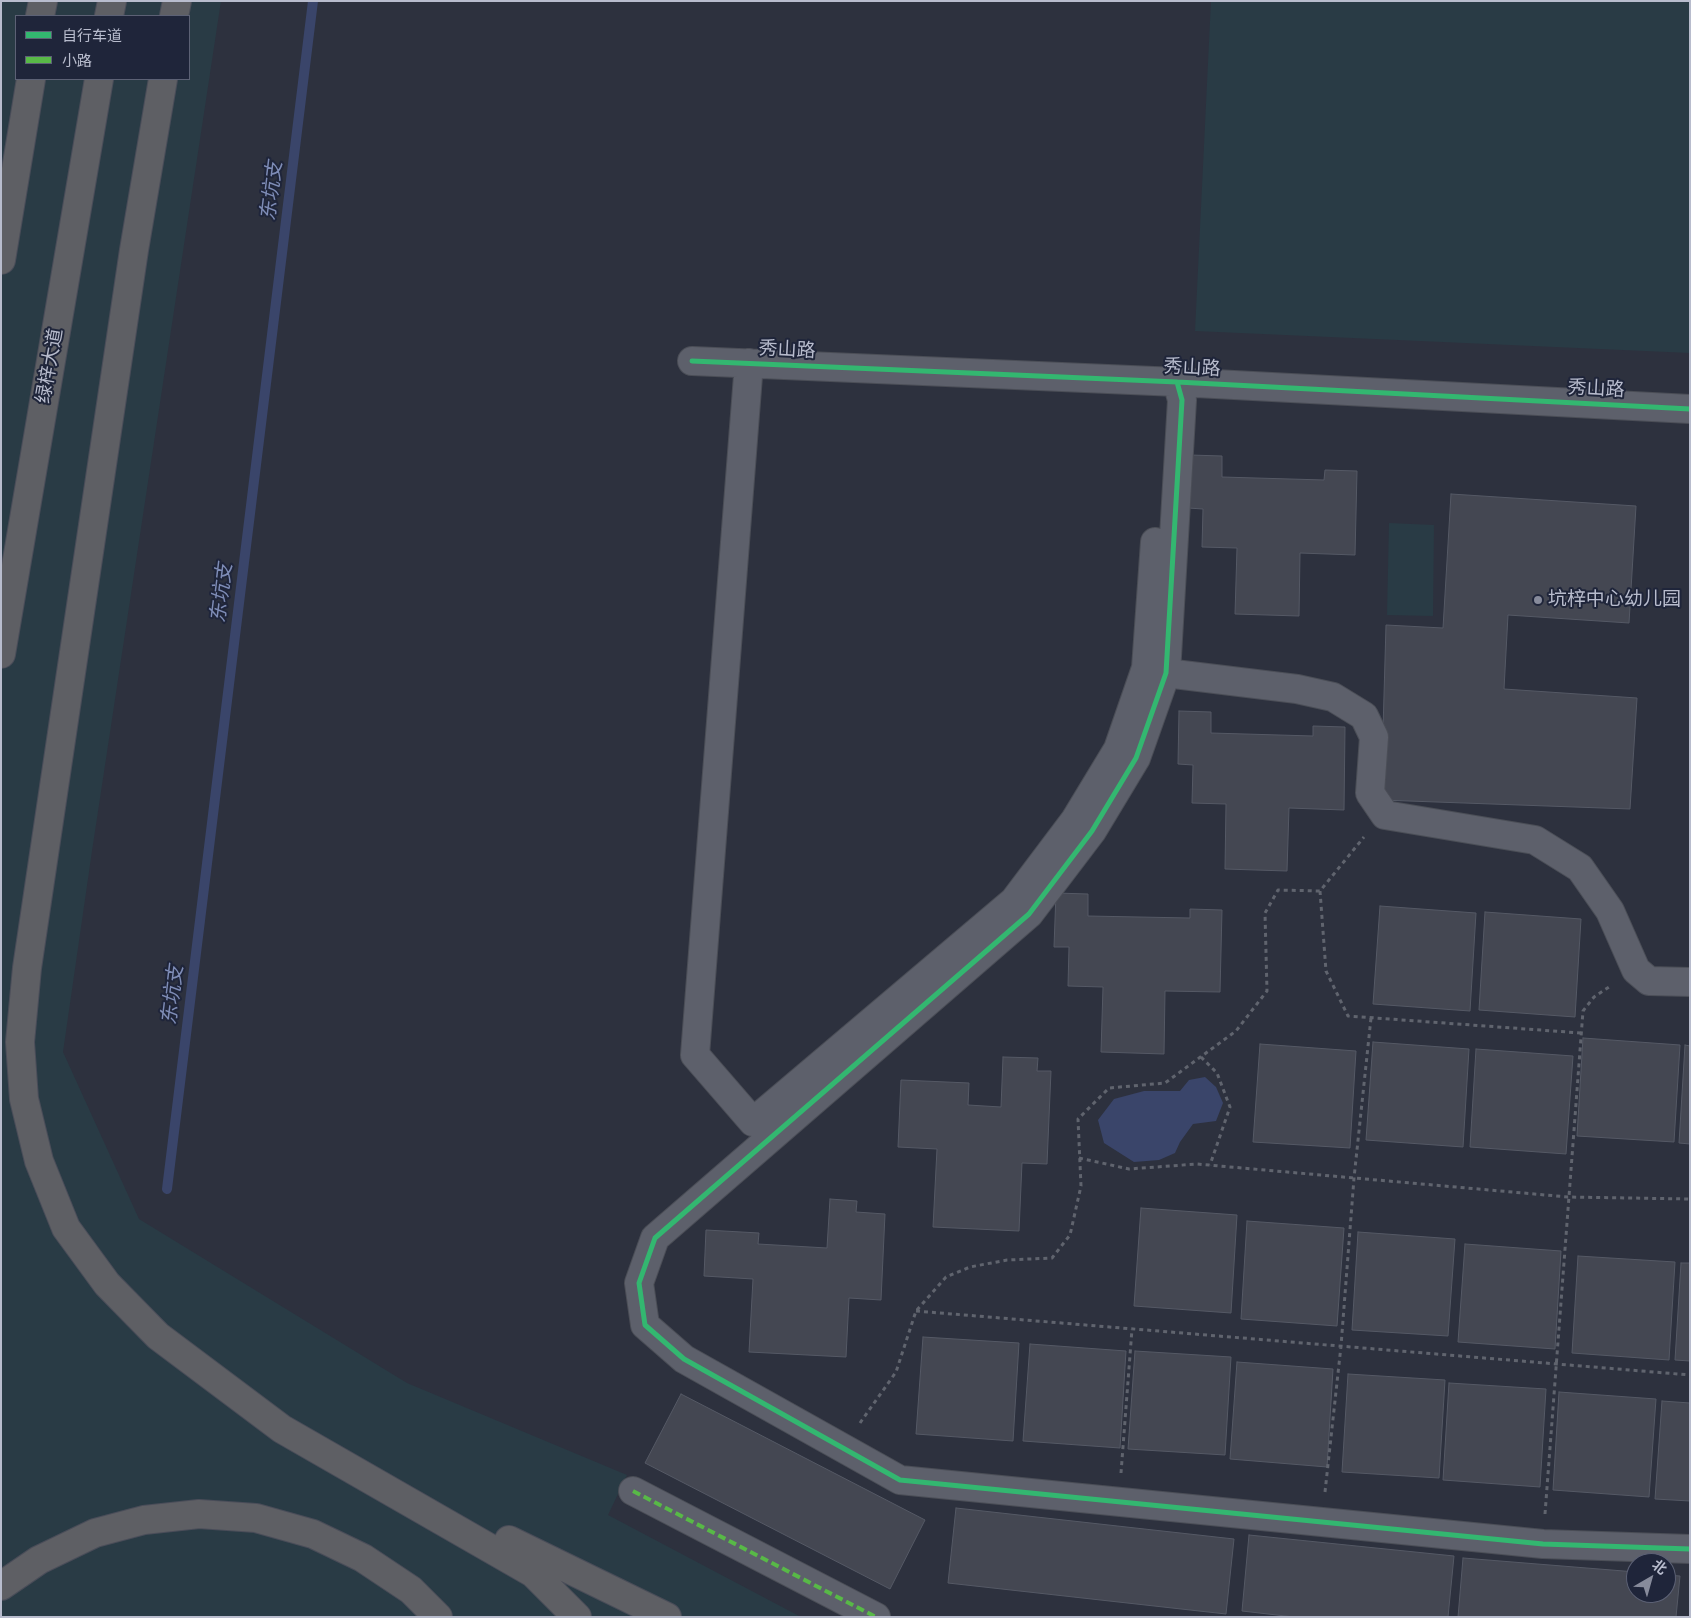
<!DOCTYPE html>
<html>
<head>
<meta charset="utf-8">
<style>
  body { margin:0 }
  #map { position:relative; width:1691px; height:1618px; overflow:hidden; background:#2d313e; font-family:"PT Sans Narrow","Noto Sans SC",sans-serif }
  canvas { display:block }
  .frame { position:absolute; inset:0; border:2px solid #b8bccd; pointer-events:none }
  .legend { position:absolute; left:15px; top:15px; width:175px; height:65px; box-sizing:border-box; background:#1f253a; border:1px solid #5c6175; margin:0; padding:6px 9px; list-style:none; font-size:15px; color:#b8bccd }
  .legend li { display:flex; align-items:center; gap:10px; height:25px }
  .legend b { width:25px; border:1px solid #5c6175 }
  .north { position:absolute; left:1626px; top:1553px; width:50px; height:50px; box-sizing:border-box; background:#1f253a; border:1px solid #5c6175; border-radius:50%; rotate:38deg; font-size:14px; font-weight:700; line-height:20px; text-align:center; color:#b8bccd }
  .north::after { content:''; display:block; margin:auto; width:18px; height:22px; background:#878b9b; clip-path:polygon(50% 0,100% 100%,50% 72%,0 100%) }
</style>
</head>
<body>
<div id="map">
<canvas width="1691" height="1618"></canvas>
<div class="frame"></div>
<ul class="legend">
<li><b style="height:6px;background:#33b770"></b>自行车道</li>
<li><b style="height:6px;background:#58b947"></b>小路</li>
</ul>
<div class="north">北</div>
</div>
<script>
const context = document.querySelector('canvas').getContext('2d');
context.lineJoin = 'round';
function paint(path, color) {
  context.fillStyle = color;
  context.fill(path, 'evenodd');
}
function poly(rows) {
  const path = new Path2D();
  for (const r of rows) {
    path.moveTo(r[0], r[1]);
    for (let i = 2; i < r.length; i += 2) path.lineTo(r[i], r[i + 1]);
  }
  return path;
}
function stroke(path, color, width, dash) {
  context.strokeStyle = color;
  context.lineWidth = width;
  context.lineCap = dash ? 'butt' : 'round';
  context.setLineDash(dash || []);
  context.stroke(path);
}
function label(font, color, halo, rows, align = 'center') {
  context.font = font + ' "PT Sans Narrow","Noto Sans SC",sans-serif';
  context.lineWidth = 4;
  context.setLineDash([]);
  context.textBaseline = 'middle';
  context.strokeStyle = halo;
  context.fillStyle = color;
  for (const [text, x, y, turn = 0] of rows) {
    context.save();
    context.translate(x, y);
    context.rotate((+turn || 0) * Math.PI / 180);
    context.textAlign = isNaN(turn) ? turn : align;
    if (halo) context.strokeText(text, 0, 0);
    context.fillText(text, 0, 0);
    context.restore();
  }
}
paint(poly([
  [1,1,221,1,92,851,63,1052,139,1219,407,1383,627,1475,608,1515,801,1617,1,1617],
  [16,16,189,16,189,79,16,79],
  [1211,1,1690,1,1690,353,1195,331],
  [1389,523,1434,525,1433,616,1387,615]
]), '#293b45');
paint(poly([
  [1205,1077,1216,1087,1223,1103,1216,1121,1193,1124,1180,1142,1175,1153,1159,1160,1134,1162,1104,1143,1098,1120,1114,1099,1144,1091,1180,1091,1189,1080]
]), '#3a456a');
stroke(poly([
  [167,1189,313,1]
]), '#3a456a', 10);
const building = poly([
  [1190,455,1222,456,1222,477,1324,480,1325,470,1357,471,1355,555,1300,553,1299,616,1235,614,1237,548,1202,547,1203,509,1188,508,1190,455],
  [1451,494,1636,506,1629,623,1508,615,1504,689,1637,698,1630,809,1381,800,1386,625,1443,628,1451,494],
  [1179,711,1211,712,1211,733,1313,736,1313,726,1345,727,1344,810,1289,808,1287,871,1225,869,1226,804,1192,803,1193,765,1178,764,1179,711],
  [1056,893,1088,894,1088,916,1190,918,1190,909,1222,910,1220,992,1165,991,1164,1054,1101,1052,1103,987,1068,986,1069,947,1054,947,1056,893],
  [1380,906,1476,913,1470,1011,1373,1004,1380,906],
  [1485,912,1581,919,1575,1017,1479,1010,1485,912],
  [1583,1038,1680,1045,1674,1142,1577,1136,1583,1038],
  [1373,1042,1469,1049,1463,1147,1366,1140,1373,1042],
  [1260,1044,1356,1051,1350,1148,1253,1142,1260,1044],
  [1685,1045,1690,1046,1690,1144,1679,1143,1685,1045],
  [1476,1049,1573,1056,1566,1154,1470,1147,1476,1049],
  [1003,1057,1038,1058,1037,1071,1051,1071,1047,1164,1022,1163,1019,1231,933,1227,937,1149,898,1147,901,1080,969,1083,968,1105,1001,1107,1003,1057],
  [830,1199,857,1201,856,1212,885,1214,881,1300,849,1298,846,1357,749,1352,753,1279,704,1276,706,1230,759,1233,758,1244,827,1248,830,1199],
  [1141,1208,1237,1215,1231,1313,1134,1306,1141,1208],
  [1247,1221,1344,1228,1337,1326,1241,1319,1247,1221],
  [1358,1232,1455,1239,1448,1336,1352,1330,1358,1232],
  [1465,1244,1561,1251,1555,1349,1458,1342,1465,1244],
  [1578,1256,1675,1262,1669,1360,1572,1353,1578,1256],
  [1681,1263,1690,1263,1690,1361,1675,1360,1681,1263],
  [923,1337,1019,1343,1013,1441,916,1434,923,1337],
  [1030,1344,1126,1351,1120,1448,1023,1441,1030,1344],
  [1135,1351,1231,1357,1225,1455,1128,1449,1135,1351],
  [1237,1362,1333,1369,1327,1467,1230,1459,1237,1362],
  [1348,1374,1445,1380,1439,1478,1342,1472,1348,1374],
  [1449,1383,1546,1389,1540,1487,1443,1480,1449,1383],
  [1559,1392,1656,1399,1649,1497,1553,1490,1559,1392],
  [681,1394,925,1520,890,1589,645,1463,681,1394],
  [1662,1401,1690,1403,1690,1501,1655,1499,1662,1401],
  [956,1508,1234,1539,1226,1614,948,1583,956,1508],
  [1249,1535,1454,1556,1448,1617,1294,1617,1242,1611,1249,1535],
  [1463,1558,1636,1572,1636,1593,1666,1593,1666,1575,1680,1576,1676,1617,1458,1617,1463,1558]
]);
paint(building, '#444752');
stroke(building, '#555965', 1);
const street = poly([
  [692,361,1177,382,1690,409],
  [749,363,695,1055,753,1122,1014,901,1075,820,1118,749,1146,668,1155,542],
  [1177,382,1182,400,1166,673,1136,758,1092,831,1029,914,655,1238,639,1283,645,1325,684,1359,900,1480,1543,1544,1690,1549],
  [1166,673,1297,689,1333,697,1364,716,1374,737,1370,793,1385,815,1535,840,1580,868,1610,911,1636,970,1649,981,1690,982],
  [633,1491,876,1617]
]);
const highway = poly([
  [40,16,43,1],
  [109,16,112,1],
  [174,16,177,1],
  [163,79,134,250,27,968,20,1042,24,1099,39,1161,66,1228,107,1284,158,1336,282,1429,533,1573,577,1617],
  [1,260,31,79],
  [1,654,99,79],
  [509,1540,667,1617],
  [1,1586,39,1560,95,1533,144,1520,199,1514,256,1518,313,1534,363,1558,411,1590,438,1617]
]);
stroke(street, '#4b4e57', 30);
stroke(highway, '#4a4d59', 30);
stroke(poly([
  [1320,891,1326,971,1348,1016,1581,1033],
  [1201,1057,1217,1073,1230,1107,1210,1165],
  [1079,1158,1129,1169,1197,1164,1568,1197,1690,1199],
  [916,1311,1690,1375],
  [860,1423,896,1372,916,1311,946,1277,970,1267,1007,1260,1052,1258,1070,1235,1081,1186,1078,1119,1109,1088,1165,1083,1236,1031,1267,991,1265,913,1278,890,1320,891,1364,837],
  [1121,1473,1132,1329],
  [1325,1492,1341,1346,1354,1178,1371,1018],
  [1545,1514,1583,1011,1594,997,1612,985]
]), '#60646e', 3, [4, 4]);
stroke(street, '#5d606b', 28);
stroke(highway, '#5e5f64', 28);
stroke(poly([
  [633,1491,876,1617]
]), '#58b947', 4, [8, 4]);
stroke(poly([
  [692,361,1177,382,1690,409],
  [1177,382,1182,400,1166,673,1136,758,1092,831,1029,914,655,1238,639,1283,645,1325,684,1359,900,1480,1543,1544,1690,1549]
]), '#33b770', 5);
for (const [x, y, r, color] of [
  [1538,600,5,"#878b9b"]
]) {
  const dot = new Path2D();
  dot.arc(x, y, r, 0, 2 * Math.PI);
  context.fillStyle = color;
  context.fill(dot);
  stroke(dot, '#1f253a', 2);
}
label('19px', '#b8bccd', '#1f253a', [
  ["秀山路",787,350,3],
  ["绿梓大道",50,366,-80],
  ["秀山路",1192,368,3],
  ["秀山路",1596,389,3]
]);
label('19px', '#b8bccd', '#1f253a', [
  ["坑梓中心幼儿园",1548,600]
], 'left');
label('italic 20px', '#7e8cb6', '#1f253a', [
  ["东坑支",272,191,-83],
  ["东坑支",222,593,-83],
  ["东坑支",173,995,-83]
]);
</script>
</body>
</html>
